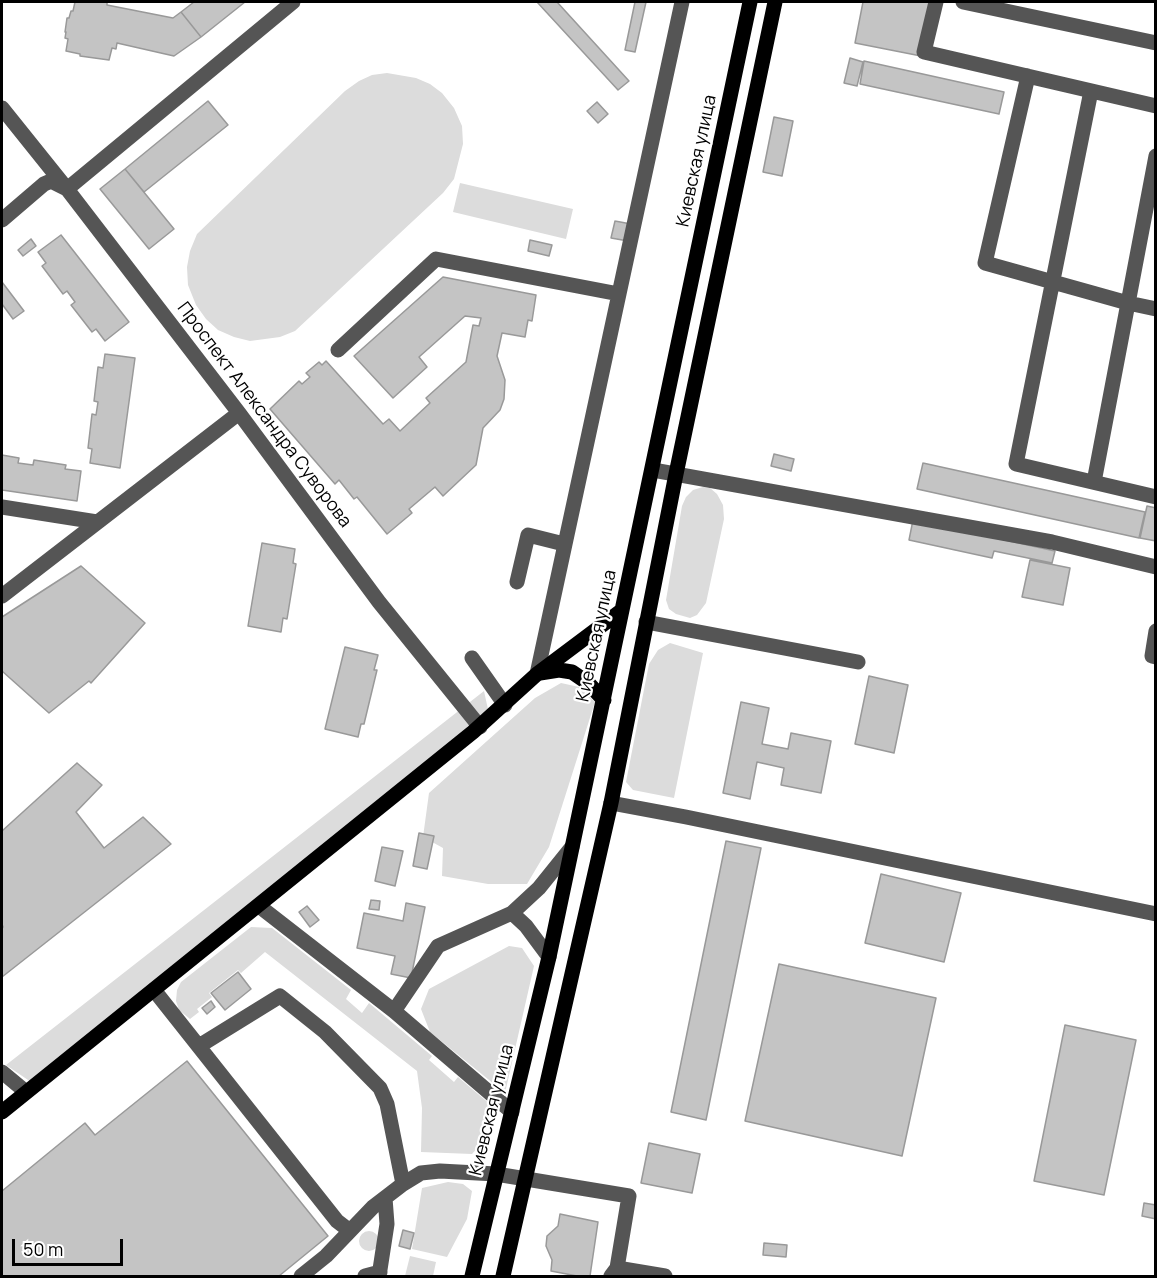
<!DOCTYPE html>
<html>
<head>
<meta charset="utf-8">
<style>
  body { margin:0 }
  #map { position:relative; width:1157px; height:1278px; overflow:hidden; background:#fff; font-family:Manrope,sans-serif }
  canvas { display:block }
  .frame { position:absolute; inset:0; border:3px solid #000; pointer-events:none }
  .scale { position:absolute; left:12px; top:1239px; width:111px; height:27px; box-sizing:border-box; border:3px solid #000; border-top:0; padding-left:8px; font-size:18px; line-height:21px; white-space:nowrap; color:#000; -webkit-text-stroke:4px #fff; paint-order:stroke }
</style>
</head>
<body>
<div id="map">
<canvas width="1157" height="1278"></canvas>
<div class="frame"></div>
<div class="scale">50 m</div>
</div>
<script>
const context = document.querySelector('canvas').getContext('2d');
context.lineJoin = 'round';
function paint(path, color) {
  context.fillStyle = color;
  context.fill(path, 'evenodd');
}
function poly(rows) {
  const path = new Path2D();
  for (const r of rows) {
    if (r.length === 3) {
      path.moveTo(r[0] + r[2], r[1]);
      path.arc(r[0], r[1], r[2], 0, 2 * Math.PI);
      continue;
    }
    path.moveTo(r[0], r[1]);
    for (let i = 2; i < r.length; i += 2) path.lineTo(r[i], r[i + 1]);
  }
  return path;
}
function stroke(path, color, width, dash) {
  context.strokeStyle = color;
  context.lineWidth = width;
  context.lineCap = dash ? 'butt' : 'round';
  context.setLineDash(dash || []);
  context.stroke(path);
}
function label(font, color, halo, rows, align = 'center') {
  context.font = font + ' Manrope,sans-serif';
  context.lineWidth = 4.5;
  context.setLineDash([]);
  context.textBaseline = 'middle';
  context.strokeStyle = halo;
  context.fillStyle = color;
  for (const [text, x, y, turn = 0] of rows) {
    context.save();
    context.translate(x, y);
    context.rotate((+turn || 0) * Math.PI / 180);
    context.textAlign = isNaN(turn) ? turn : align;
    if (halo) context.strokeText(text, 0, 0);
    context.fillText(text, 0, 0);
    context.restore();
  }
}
paint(poly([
  [387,73,416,78,430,84,442,93,454,108,462,126,463,144,454,179,443,193,295,331,280,337,250,341,234,337,218,330,206,319,196,305,188,285,187,267,190,251,197,234,345,91,359,81,372,75],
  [460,183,573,209,566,239,453,212],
  [703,487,710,488,717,494,723,505,724,519,706,603,697,615,690,618,676,614,669,609,666,600,682,506,686,497,693,490],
  [670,643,703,653,674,798,633,790,626,782,649,664,658,650],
  [561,683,579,687,595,702,549,847,527,884,488,884,442,876,443,848,423,837,429,793,535,698],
  [484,691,489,714,31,1082,6,1065],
  [251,927,272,928,351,990,346,999,362,1013,369,1003,432,1056,429,1060,454,1082,458,1077,491,1105,481,1144,472,1154,421,1152,422,1108,417,1071,265,952,241,973,238,970,209,993,212,997,197,1009,199,1012,190,1019,179,1010,176,1001,177,990,181,982],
  [509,946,522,948,534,966,505,1093,430,1032,421,1009,429,989],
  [448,1182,463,1184,472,1191,467,1219,447,1257,412,1249,422,1188],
  [369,1241,10],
  [410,1256,436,1262,433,1276,405,1276]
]), '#dcdcdc');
const building = poly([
  [75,2,107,2,107,5,173,18,181,12,201,37,174,56,117,43,116,49,112,48,109,60,80,56,80,54,66,51,68,39,65,38,66,32,65,32,67,18,69,18,71,11,73,11,75,2],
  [194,2,245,2,201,37,181,12,194,2],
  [537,2,557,2,629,81,618,90,537,2],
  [635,2,646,2,635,52,625,50,635,2],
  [863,2,932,2,921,56,855,43,863,2],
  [850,58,863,62,857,86,844,83,850,58],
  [864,61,1004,92,999,114,860,84,864,61],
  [208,101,228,125,144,192,125,169,208,101],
  [597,102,608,114,598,123,587,111,597,102],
  [774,117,793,121,782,176,763,172,774,117],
  [125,169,174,229,149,249,100,189,125,169],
  [615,221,631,224,628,241,611,238,615,221],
  [61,235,129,322,105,341,96,329,92,332,71,305,75,302,67,291,63,294,42,266,46,263,38,252,61,235],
  [31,239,36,246,23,256,18,250,31,239],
  [530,240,552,245,549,256,528,251,530,240],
  [443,277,536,295,532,321,528,320,525,337,502,333,497,356,505,380,504,399,500,410,483,428,476,465,443,496,435,487,409,509,412,513,387,534,357,497,354,499,339,480,335,484,270,409,299,381,302,384,310,377,306,373,319,362,322,365,326,361,383,424,389,419,400,431,430,403,426,398,466,362,473,325,479,326,481,318,465,316,419,357,427,367,393,398,354,356,443,277],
  [2,282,24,311,13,319,2,304,2,282],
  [105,354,135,358,120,468,90,463,92,449,88,448,92,414,96,415,98,402,94,401,98,367,103,368,105,354],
  [774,454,794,459,791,471,771,466,774,454],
  [2,455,19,458,18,463,33,465,34,460,66,465,65,469,81,471,77,501,2,490,2,455],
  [923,463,1145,512,1139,538,917,489,923,463],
  [1147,506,1156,508,1156,541,1140,538,1147,506],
  [913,520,1055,551,1052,563,994,551,992,558,909,540,913,520],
  [262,543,295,549,293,563,296,564,287,619,283,618,281,632,248,626,262,543],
  [1030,560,1070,568,1063,605,1022,597,1030,560],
  [81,566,145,623,91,683,89,681,49,713,2,671,2,617,81,566],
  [345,647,378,655,374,670,377,670,364,724,361,724,358,737,325,729,345,647],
  [869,676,908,685,894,753,855,744,869,676],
  [741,702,769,708,762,744,788,749,791,733,831,741,821,793,781,785,784,768,757,762,750,799,723,793,741,702],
  [77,763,102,785,76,812,104,848,143,817,171,844,2,977,2,929,3,927,2,924,2,831,77,763],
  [419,833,434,836,427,869,413,866,419,833],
  [726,841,761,848,706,1120,671,1112,726,841],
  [382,847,403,851,395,886,375,881,382,847],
  [881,874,961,893,944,962,865,943,881,874],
  [371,900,380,901,379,910,369,909,371,900],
  [406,903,425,907,411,978,391,974,395,956,357,948,364,913,403,921,406,903],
  [307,906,319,920,310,927,299,912,307,906],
  [779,964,936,998,902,1156,745,1121,779,964],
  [238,972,251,989,225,1010,211,993,238,972],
  [211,1001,215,1007,207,1014,202,1008,211,1001],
  [1065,1025,1136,1040,1104,1195,1034,1181,1065,1025],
  [187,1061,328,1236,279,1276,2,1276,2,1191,85,1123,95,1135,187,1061],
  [649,1143,700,1154,692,1193,641,1183,649,1143],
  [1144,1203,1156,1205,1156,1219,1142,1216,1144,1203],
  [560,1214,598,1222,590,1276,577,1276,551,1271,552,1260,546,1246,547,1236,558,1226,560,1214],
  [403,1230,414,1233,410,1249,399,1246,403,1230],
  [764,1243,787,1245,786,1257,763,1255,764,1243]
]);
paint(building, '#c4c4c4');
stroke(building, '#999', 1.5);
stroke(poly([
  [936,2,924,52,1156,106],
  [963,2,1156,43],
  [1028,76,985,263,1128,303,1156,309],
  [1091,91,1016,464,1156,497],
  [2,108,67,189,293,2],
  [2,220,44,184,51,181,67,189,239,413,379,602,480,727],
  [338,350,436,259,619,294],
  [653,470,1052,542,1156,567],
  [1094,482,1156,156],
  [2,507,97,522],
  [517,582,528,535,564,544],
  [2,596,239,413],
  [646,622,858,662],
  [1156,631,1152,656,1156,657],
  [472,658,505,705],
  [537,674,682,2],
  [611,803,686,817,1156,914],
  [259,906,394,1011,512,1112],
  [512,913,526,926,549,957],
  [154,990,337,1221,350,1231],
  [394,1011,438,946,512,913,539,888,572,847],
  [199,1046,280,996,325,1032,380,1088,387,1104,403,1184],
  [2,1072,26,1092],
  [617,1268,665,1276],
  [301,1276,326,1256,373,1207,403,1184,421,1173,440,1171,496,1174,629,1196,617,1268,611,1276],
  [365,1276,380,1272],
  [379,1276,387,1224,385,1198]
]), '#555', 15);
stroke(poly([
  [540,673,559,670,572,672,588,683,604,700],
  [2,1112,473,732,537,674,621,611],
  [472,1276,549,957,750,2],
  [503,1276,611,803,676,474,775,2]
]), '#000', 15);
label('18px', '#000', '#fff', [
  ["Киевская улица",697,161,-78],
  ["Проспект Александра Суворова",264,415,53],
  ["Киевская улица",597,636,-78],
  ["Киевская улица",492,1110,-76]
]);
</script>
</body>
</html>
